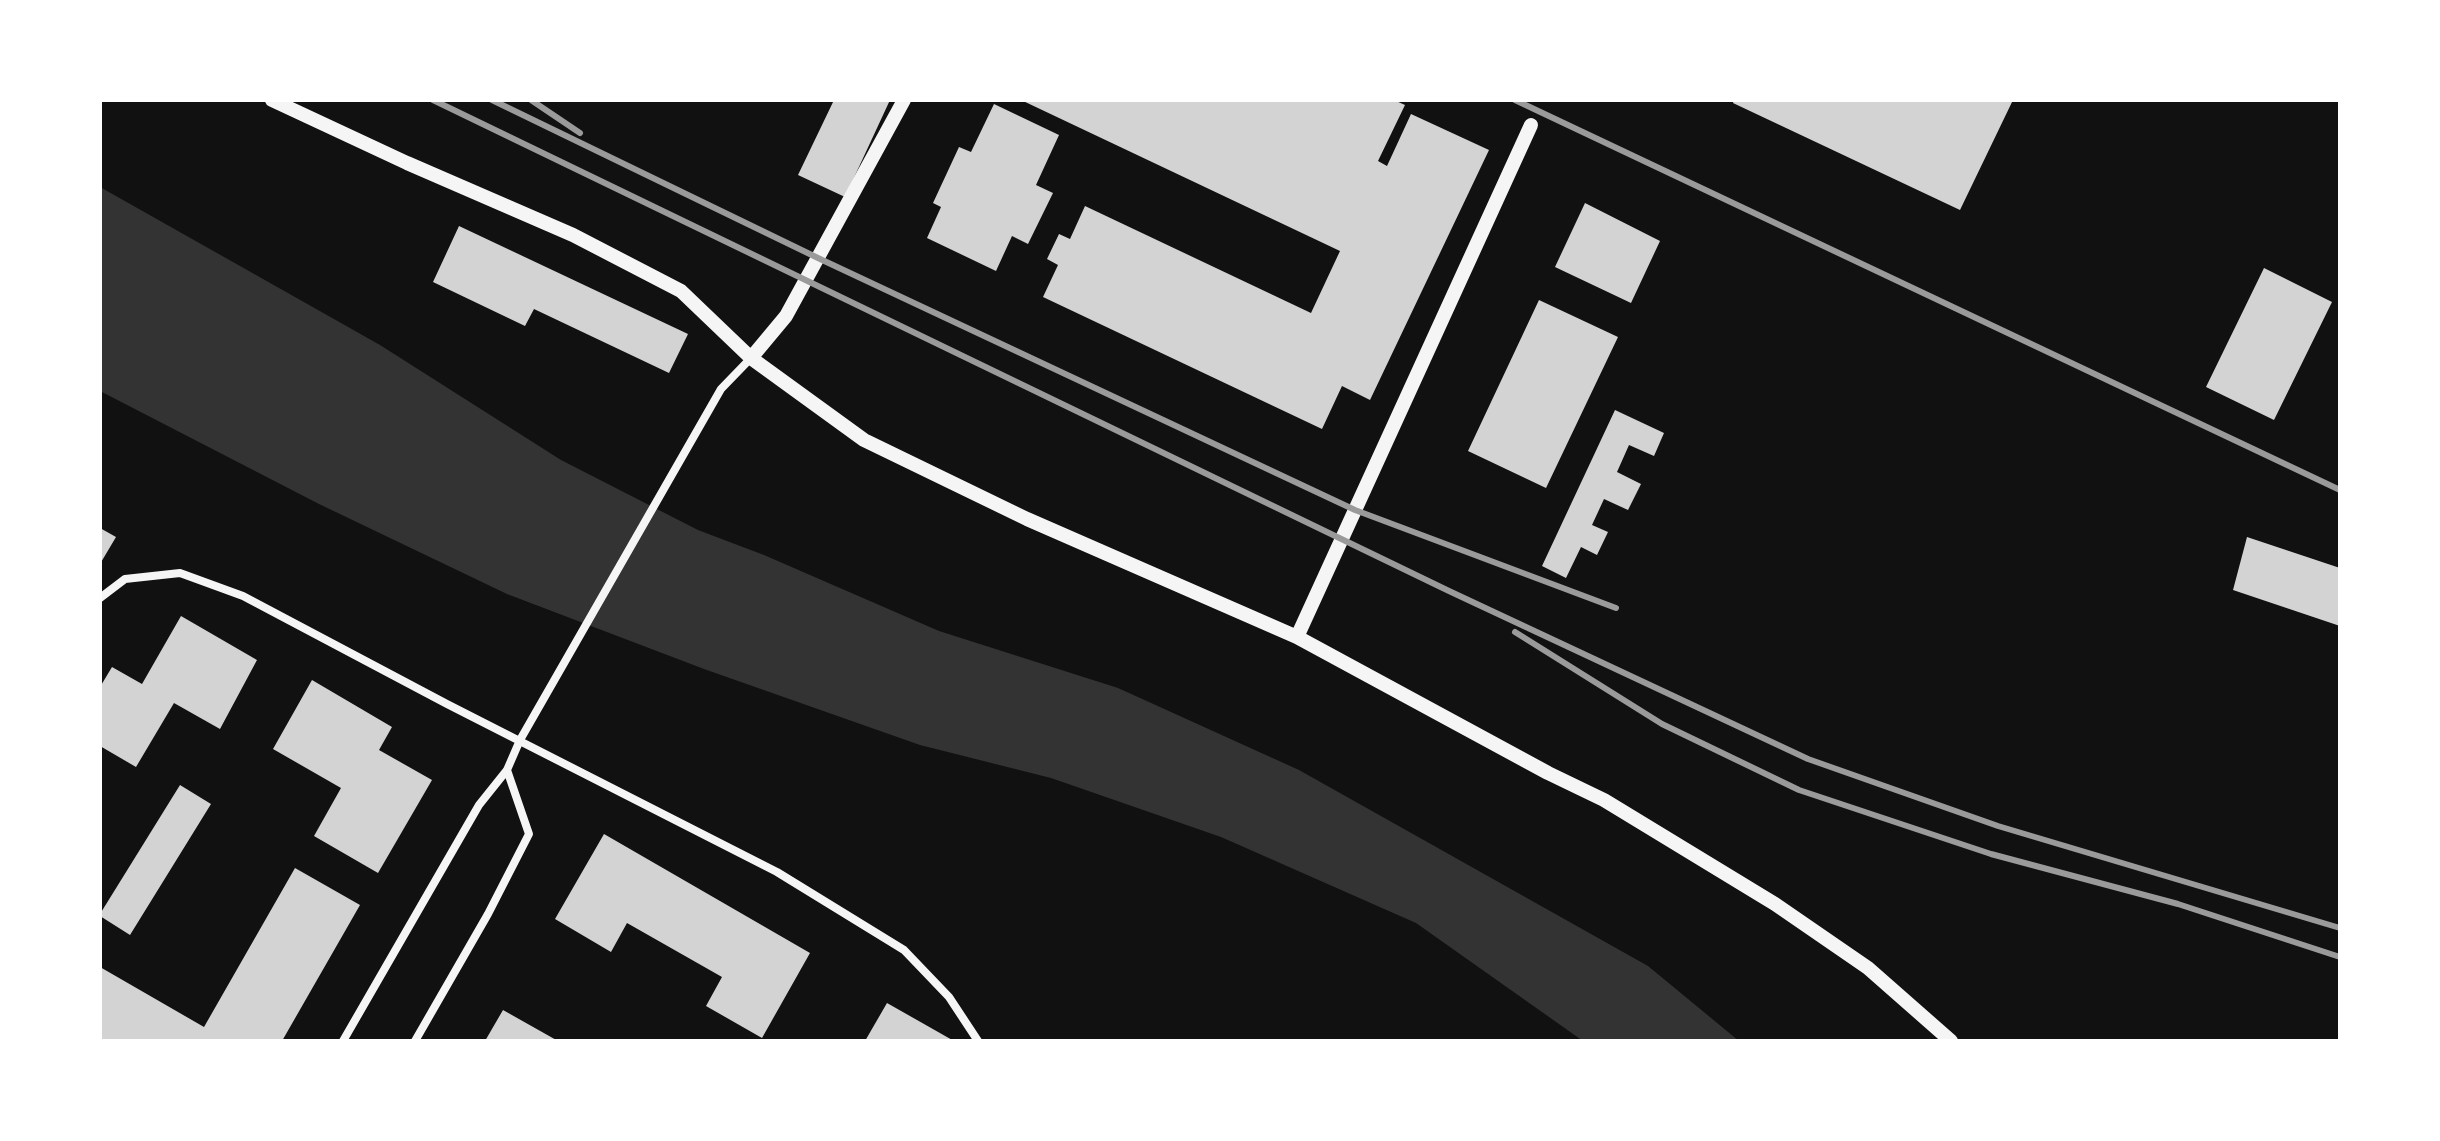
<!DOCTYPE html>
<html>
<head>
<meta charset="utf-8">
<style>
  body { margin:0 }
  #map { position:relative; width:2440px; height:1141px; overflow:hidden; background:#111; font-family:Inter,sans-serif }
  canvas { display:block }
  .frame { position:absolute; inset:0; border:102px solid #fff; pointer-events:none }
</style>
</head>
<body>
<div id="map">
<canvas width="2440" height="1141"></canvas>
<div class="frame"></div>
</div>
<script>
const context = document.querySelector('canvas').getContext('2d');
context.lineJoin = 'round';
function paint(path, color) {
  context.fillStyle = color;
  context.fill(path, 'evenodd');
}
function poly(rows) {
  const path = new Path2D();
  for (const r of rows) {
    path.moveTo(r[0], r[1]);
    for (let i = 2; i < r.length; i += 2) path.lineTo(r[i], r[i + 1]);
  }
  return path;
}
function stroke(path, color, width, dash) {
  context.strokeStyle = color;
  context.lineWidth = width;
  context.lineCap = dash ? 'butt' : 'round';
  context.setLineDash(dash || []);
  context.stroke(path);
}
paint(poly([
  [100,187,380,345,561,460,698,530,764,555,939,631,1118,688,1299,770,1648,966,1739,1041,1583,1041,1416,923,1221,837,1051,778,920,745,704,669,507,594,319,504,100,391]
]), '#333');
paint(poly([
  [834,100,890,100,845,197,798,175],
  [1021,100,1394,100,1405,105,1378,161,1387,166,1411,114,1489,150,1370,400,1342,386,1322,429,1043,297,1058,265,1047,259,1059,234,1070,239,1085,206,1311,313,1340,251],
  [1734,100,2013,100,1960,210,1733,103],
  [994,104,1059,135,1036,185,1053,193,1028,244,1012,236,996,271,927,238,941,207,933,203,959,147,971,152],
  [1585,203,1660,241,1631,303,1555,267],
  [459,226,688,334,669,373,534,309,525,326,433,282],
  [2264,268,2332,302,2274,420,2206,387],
  [1539,300,1618,337,1546,488,1468,451],
  [1615,410,1664,433,1654,456,1629,445,1617,472,1641,484,1628,510,1604,499,1592,525,1608,532,1597,555,1581,547,1566,578,1542,566],
  [100,528,116,537,100,564],
  [2247,537,2340,568,2340,626,2233,590],
  [181,616,257,660,220,729,174,703,136,767,100,746,100,687,112,667,142,684],
  [312,680,392,727,379,750,432,780,378,873,314,836,341,788,273,749],
  [180,785,211,804,130,935,100,916,100,914],
  [604,834,810,953,762,1038,706,1006,722,977,627,923,611,952,555,919],
  [295,868,360,905,282,1041,100,1041,100,967,204,1027],
  [887,1003,954,1041,865,1041],
  [503,1010,558,1041,485,1041]
]), '#d3d3d3');
stroke(poly([
  [100,598,125,579,180,573,243,596,447,704,777,872,904,950,949,997,978,1041],
  [343,1041,479,805,507,770,520,740,721,389,751,358],
  [415,1041,488,914,529,834,507,770]
]), '#f5f5f5', 8);
stroke(poly([
  [272,100,407,163,573,235,681,291,751,358,864,440,1027,519,1297,637,1548,773,1604,800,1775,904,1868,968,1951,1041],
  [751,358,786,316,904,100],
  [1297,637,1531,125]
]), '#f5f5f5', 14);
stroke(poly([
  [433,100,1449,591,1808,759,1998,826,2340,928],
  [492,100,818,258,1355,510,1616,608],
  [531,100,580,133],
  [1515,100,2340,490],
  [1515,632,1662,724,1799,790,1991,854,2178,904,2340,957]
]), '#9a9a9a', 6);
</script>
</body>
</html>
